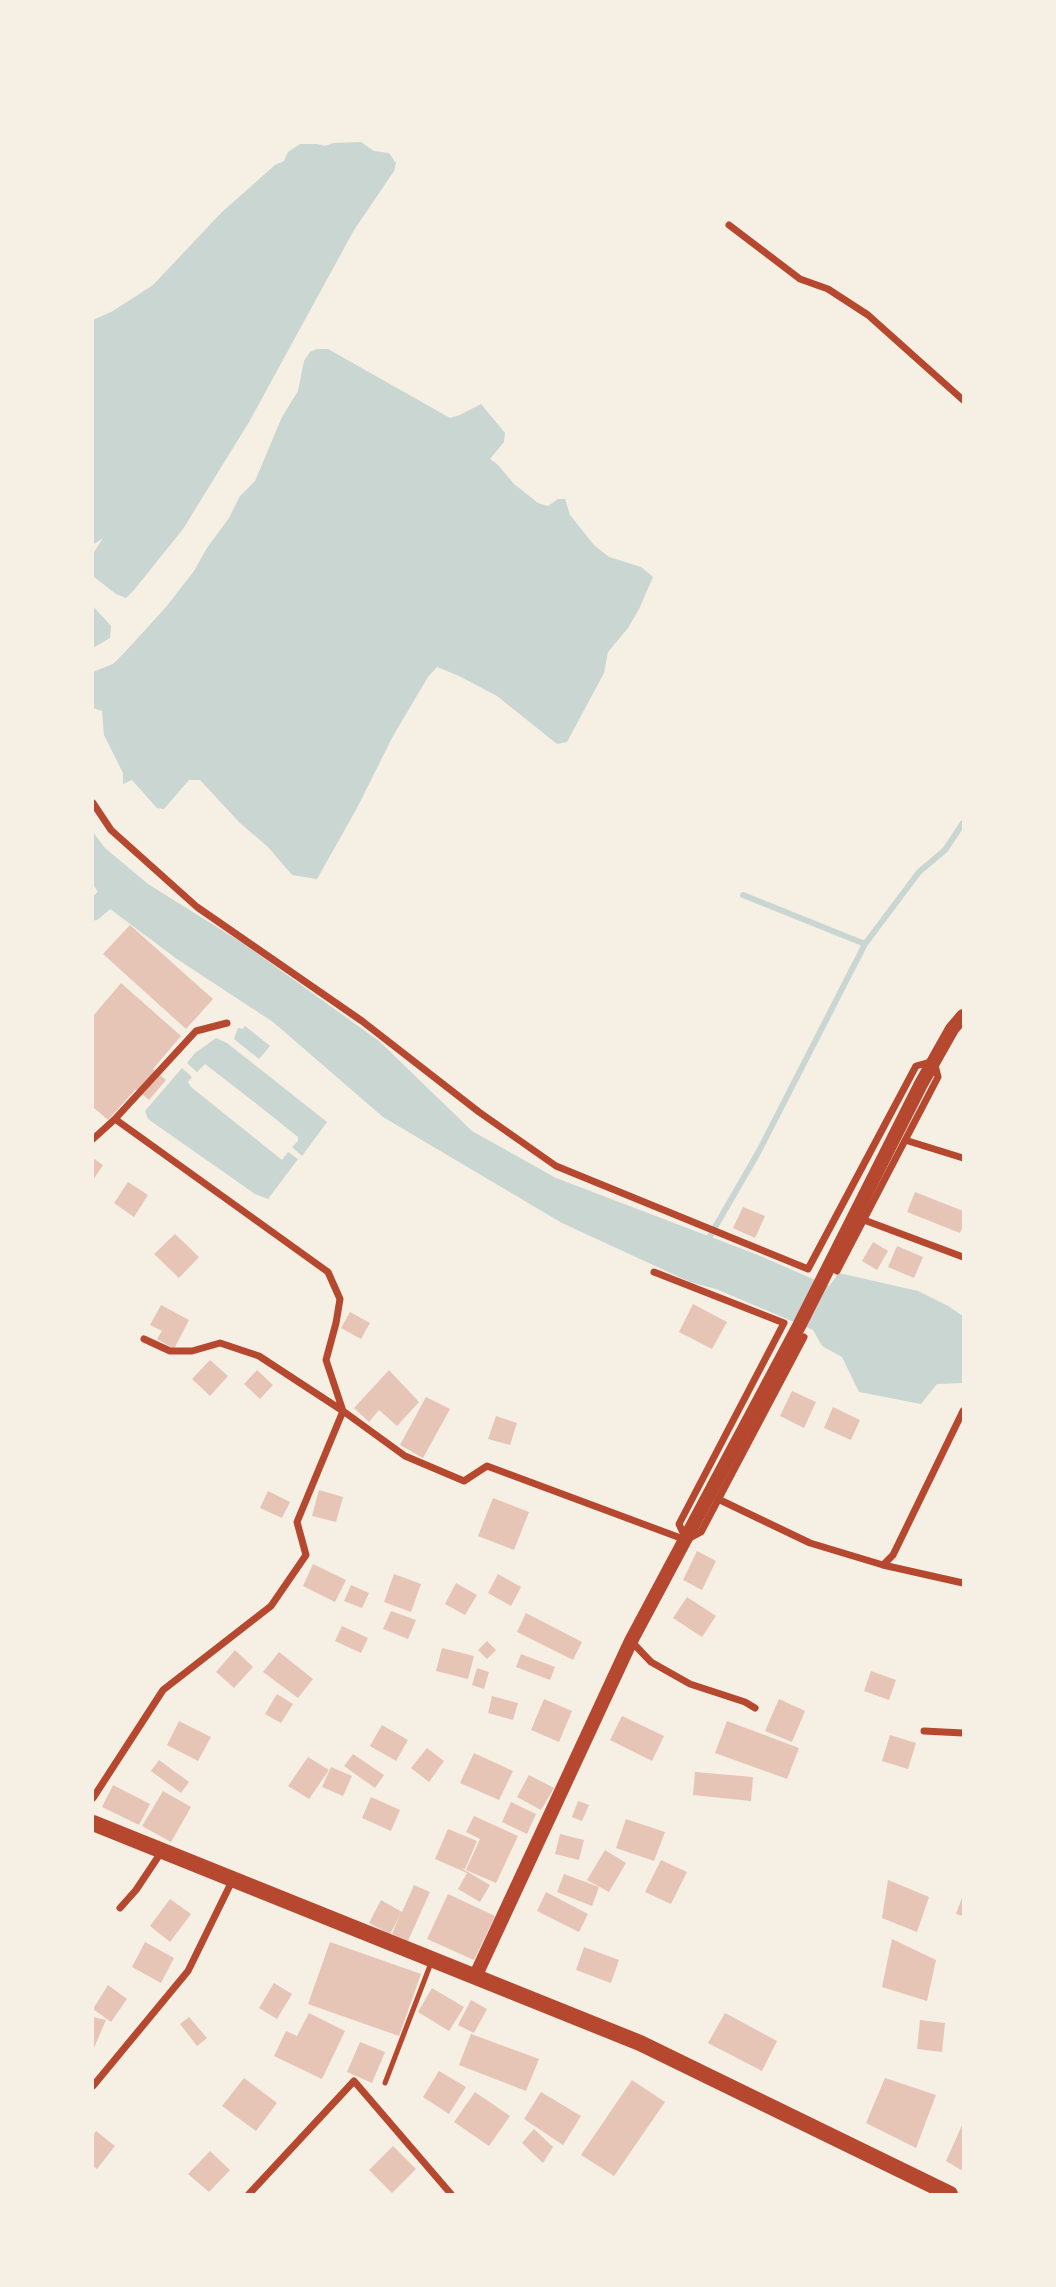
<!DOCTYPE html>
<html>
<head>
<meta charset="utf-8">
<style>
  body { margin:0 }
  #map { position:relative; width:1056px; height:2287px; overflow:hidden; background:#f6efe4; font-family:Figtree,sans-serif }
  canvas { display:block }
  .frame { position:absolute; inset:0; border:94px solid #f6efe4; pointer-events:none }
</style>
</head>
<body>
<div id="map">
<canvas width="1056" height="2287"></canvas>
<div class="frame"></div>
</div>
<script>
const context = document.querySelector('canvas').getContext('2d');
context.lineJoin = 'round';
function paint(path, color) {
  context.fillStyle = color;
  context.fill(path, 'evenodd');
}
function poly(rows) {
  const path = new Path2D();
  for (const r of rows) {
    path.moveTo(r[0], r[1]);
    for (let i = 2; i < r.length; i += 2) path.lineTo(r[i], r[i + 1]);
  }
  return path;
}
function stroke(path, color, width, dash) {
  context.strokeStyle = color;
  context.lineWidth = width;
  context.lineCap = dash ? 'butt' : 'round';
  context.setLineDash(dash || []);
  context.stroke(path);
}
paint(poly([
  [361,142,374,151,389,153,396,163,394,171,354,230,249,422,183,529,134,590,126,598,116,594,94,577,94,552,103,538,93,545,93,320,113,311,153,285,221,213,275,165,284,161,288,152,300,144,317,144,325,146,333,143],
  [317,349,328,349,450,418,460,415,481,404,505,433,504,442,490,459,497,464,514,484,538,503,548,506,558,499,565,499,570,515,594,545,609,557,641,567,653,577,639,609,628,628,608,652,604,673,567,742,557,744,497,696,459,676,437,667,428,677,393,736,357,808,317,879,292,875,268,847,240,823,200,780,189,780,164,809,157,808,132,780,123,784,123,773,104,735,102,711,93,708,93,672,113,664,125,652,166,607,194,571,207,548,229,518,240,496,255,481,282,417,298,391,304,361,310,352],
  [93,606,111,626,110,638,93,648],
  [93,832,105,848,148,884,244,944,379,1041,472,1131,556,1178,758,1255,829,1286,839,1273,918,1291,948,1306,963,1316,963,1383,937,1384,921,1404,859,1392,842,1357,822,1346,813,1330,716,1289,690,1282,562,1223,383,1117,273,1022,177,959,106,906,93,884],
  [245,1026,270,1046,259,1059,234,1039,238,1028,243,1029],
  [216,1038,227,1043,327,1122,302,1156,292,1147,298,1141,298,1137,258,1105,205,1064,197,1072,187,1063,195,1053],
  [182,1068,192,1077,188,1082,191,1087,282,1160,288,1152,298,1159,268,1199,255,1194,148,1119,145,1111]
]), '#c9d6d2');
stroke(poly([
  [865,944,919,872,945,850,963,823],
  [706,1243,759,1151,865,944,743,895]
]), '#c9d6d2', 6);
stroke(poly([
  [93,910,120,887]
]), '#c9d6d2', 21);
paint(poly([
  [130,925,213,999,186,1029,103,954],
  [121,983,181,1036,153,1069,166,1080,149,1100,136,1089,108,1120,93,1107,93,1016],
  [93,1158,103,1165,93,1180],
  [128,1182,148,1195,134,1217,114,1203],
  [915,1192,963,1211,963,1226,960,1233,907,1212],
  [743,1207,765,1216,755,1238,733,1228],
  [175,1234,199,1257,179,1278,154,1254],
  [873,1242,888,1251,877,1270,862,1261],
  [897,1246,923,1257,914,1278,888,1267],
  [693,1304,727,1322,712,1349,679,1332],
  [161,1305,189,1320,174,1349,157,1339,162,1331,150,1325],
  [350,1312,370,1323,361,1339,341,1328],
  [210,1360,228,1376,210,1396,192,1379],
  [257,1370,273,1385,260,1399,244,1384],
  [389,1370,419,1402,397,1426,379,1410,369,1422,354,1408],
  [792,1391,816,1402,804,1428,780,1416],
  [426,1397,450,1409,423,1458,400,1445],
  [833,1407,860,1420,851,1440,824,1428],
  [496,1416,517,1423,510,1445,488,1439],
  [319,1490,343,1497,336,1522,312,1516],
  [268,1491,290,1502,282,1518,260,1508],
  [493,1498,529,1512,514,1550,478,1536],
  [697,1551,716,1561,702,1590,683,1580],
  [313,1564,346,1580,335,1602,303,1586],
  [394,1574,421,1584,411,1612,384,1602],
  [498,1574,521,1587,511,1606,488,1593],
  [456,1583,477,1595,465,1615,445,1604],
  [351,1585,369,1593,362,1608,344,1601],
  [687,1597,716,1616,702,1637,673,1618],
  [391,1611,416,1620,408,1639,383,1629],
  [526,1613,582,1642,573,1660,517,1632],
  [342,1626,368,1638,361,1653,335,1641],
  [487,1641,496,1650,487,1659,478,1650],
  [442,1648,474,1656,468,1679,436,1671],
  [235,1650,253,1667,234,1688,216,1672],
  [279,1652,313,1679,298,1698,263,1672],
  [521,1654,555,1667,550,1680,516,1667],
  [477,1668,489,1672,484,1689,472,1685],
  [871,1671,896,1680,889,1700,864,1691],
  [277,1694,293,1704,281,1723,265,1714],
  [492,1696,518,1703,513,1720,488,1713],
  [544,1699,572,1711,559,1742,531,1730],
  [779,1699,805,1711,792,1742,765,1731],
  [622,1716,664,1736,652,1761,610,1740],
  [179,1721,211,1737,198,1761,167,1745],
  [727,1721,799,1748,787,1779,715,1753],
  [382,1725,408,1740,396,1761,370,1746],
  [890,1735,916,1743,908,1769,882,1761],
  [427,1748,444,1761,429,1782,411,1768],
  [474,1753,513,1771,499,1800,460,1783],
  [353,1754,384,1775,375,1788,344,1766],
  [308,1757,329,1770,309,1799,288,1786],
  [159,1760,189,1782,181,1793,151,1771],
  [331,1767,352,1776,343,1796,322,1787],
  [695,1772,753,1777,751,1801,693,1795],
  [529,1775,554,1788,541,1810,517,1797],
  [113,1785,150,1804,139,1825,102,1807],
  [163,1791,191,1807,171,1842,142,1826],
  [371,1797,400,1810,391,1831,362,1818],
  [578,1801,589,1805,582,1821,572,1817],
  [511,1802,536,1814,527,1834,502,1822],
  [474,1816,518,1836,496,1883,466,1870,480,1839,466,1832],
  [626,1819,665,1832,654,1861,616,1848],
  [448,1829,477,1841,465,1869,461,1868,490,1885,480,1902,458,1889,467,1873,435,1859],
  [560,1834,584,1840,579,1860,555,1854],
  [605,1850,626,1863,609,1892,587,1880],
  [661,1860,687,1872,671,1904,645,1892],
  [564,1874,599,1887,592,1906,557,1892],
  [888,1880,929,1897,917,1932,882,1918],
  [414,1885,430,1892,408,1941,392,1934,400,1915,390,1934,369,1923,381,1900,402,1912],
  [546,1892,588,1914,579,1932,537,1911],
  [448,1894,495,1916,474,1960,427,1939],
  [963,1895,963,1916,956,1914],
  [170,1899,191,1914,170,1942,150,1926],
  [892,1939,936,1960,927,2001,882,1987],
  [145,1942,174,1958,161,1983,132,1967],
  [330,1942,421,1974,399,2036,308,2004],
  [584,1947,619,1960,611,1983,576,1970],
  [274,1983,292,1994,277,2019,259,2008],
  [108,1985,127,1999,111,2022,93,2009],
  [432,1988,464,2007,449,2031,418,2012],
  [471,2000,487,2009,474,2033,458,2025],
  [309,2013,345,2031,322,2079,274,2056,286,2031,297,2036],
  [725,2013,777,2041,762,2071,708,2043],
  [93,2017,106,2020,93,2050],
  [189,2017,207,2038,197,2046,180,2024],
  [920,2020,945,2023,942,2052,917,2049],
  [471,2034,539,2059,526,2091,459,2065],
  [360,2042,385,2052,372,2083,347,2072],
  [439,2071,466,2087,449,2114,423,2097],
  [244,2078,277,2103,256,2131,222,2106],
  [885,2078,936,2095,916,2148,866,2123],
  [632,2080,665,2102,614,2176,581,2155],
  [475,2092,510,2116,489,2146,454,2122],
  [541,2092,581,2116,563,2145,524,2119],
  [963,2123,963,2171,946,2161],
  [534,2129,553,2147,543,2163,522,2143],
  [96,2131,115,2146,97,2169,93,2166,93,2136],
  [393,2146,416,2169,392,2193,369,2170],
  [210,2151,230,2170,209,2192,188,2174]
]), '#e6c5b7');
stroke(poly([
  [385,2083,431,1963]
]), '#b5482f', 5);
stroke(poly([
  [729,225,800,279,828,289,868,315,963,400],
  [93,803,111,830,197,907,362,1021,479,1112,556,1166,808,1269,916,1066,934,1061,938,1077,837,1271],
  [115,1119,196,1031,227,1023],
  [93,1139,115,1119,328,1272,340,1299,336,1323,326,1360,343,1411,259,1356,220,1343,192,1351,170,1351,144,1339],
  [905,1140,963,1158],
  [864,1220,963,1257],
  [654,1272,784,1323,679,1524,686,1539],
  [718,1499,810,1543,883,1565,893,1555,963,1411],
  [883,1565,963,1583],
  [631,1641,651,1662,690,1684,745,1702,755,1708],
  [924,1731,963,1733],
  [93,1798,163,1690,271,1606,306,1555,297,1522,343,1411,405,1456,464,1481,487,1466,686,1540,701,1532,804,1337],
  [120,1908,136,1890,162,1851],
  [93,2086,188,1971,233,1879],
  [249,2194,354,2081,451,2194]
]), '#b5482f', 7);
stroke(poly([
  [475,1977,631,1641,799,1326,921,1084,952,1029,963,1016]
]), '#b5482f', 14);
stroke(poly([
  [93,1823,640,2043,950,2194]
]), '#b5482f', 16);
</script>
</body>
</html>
